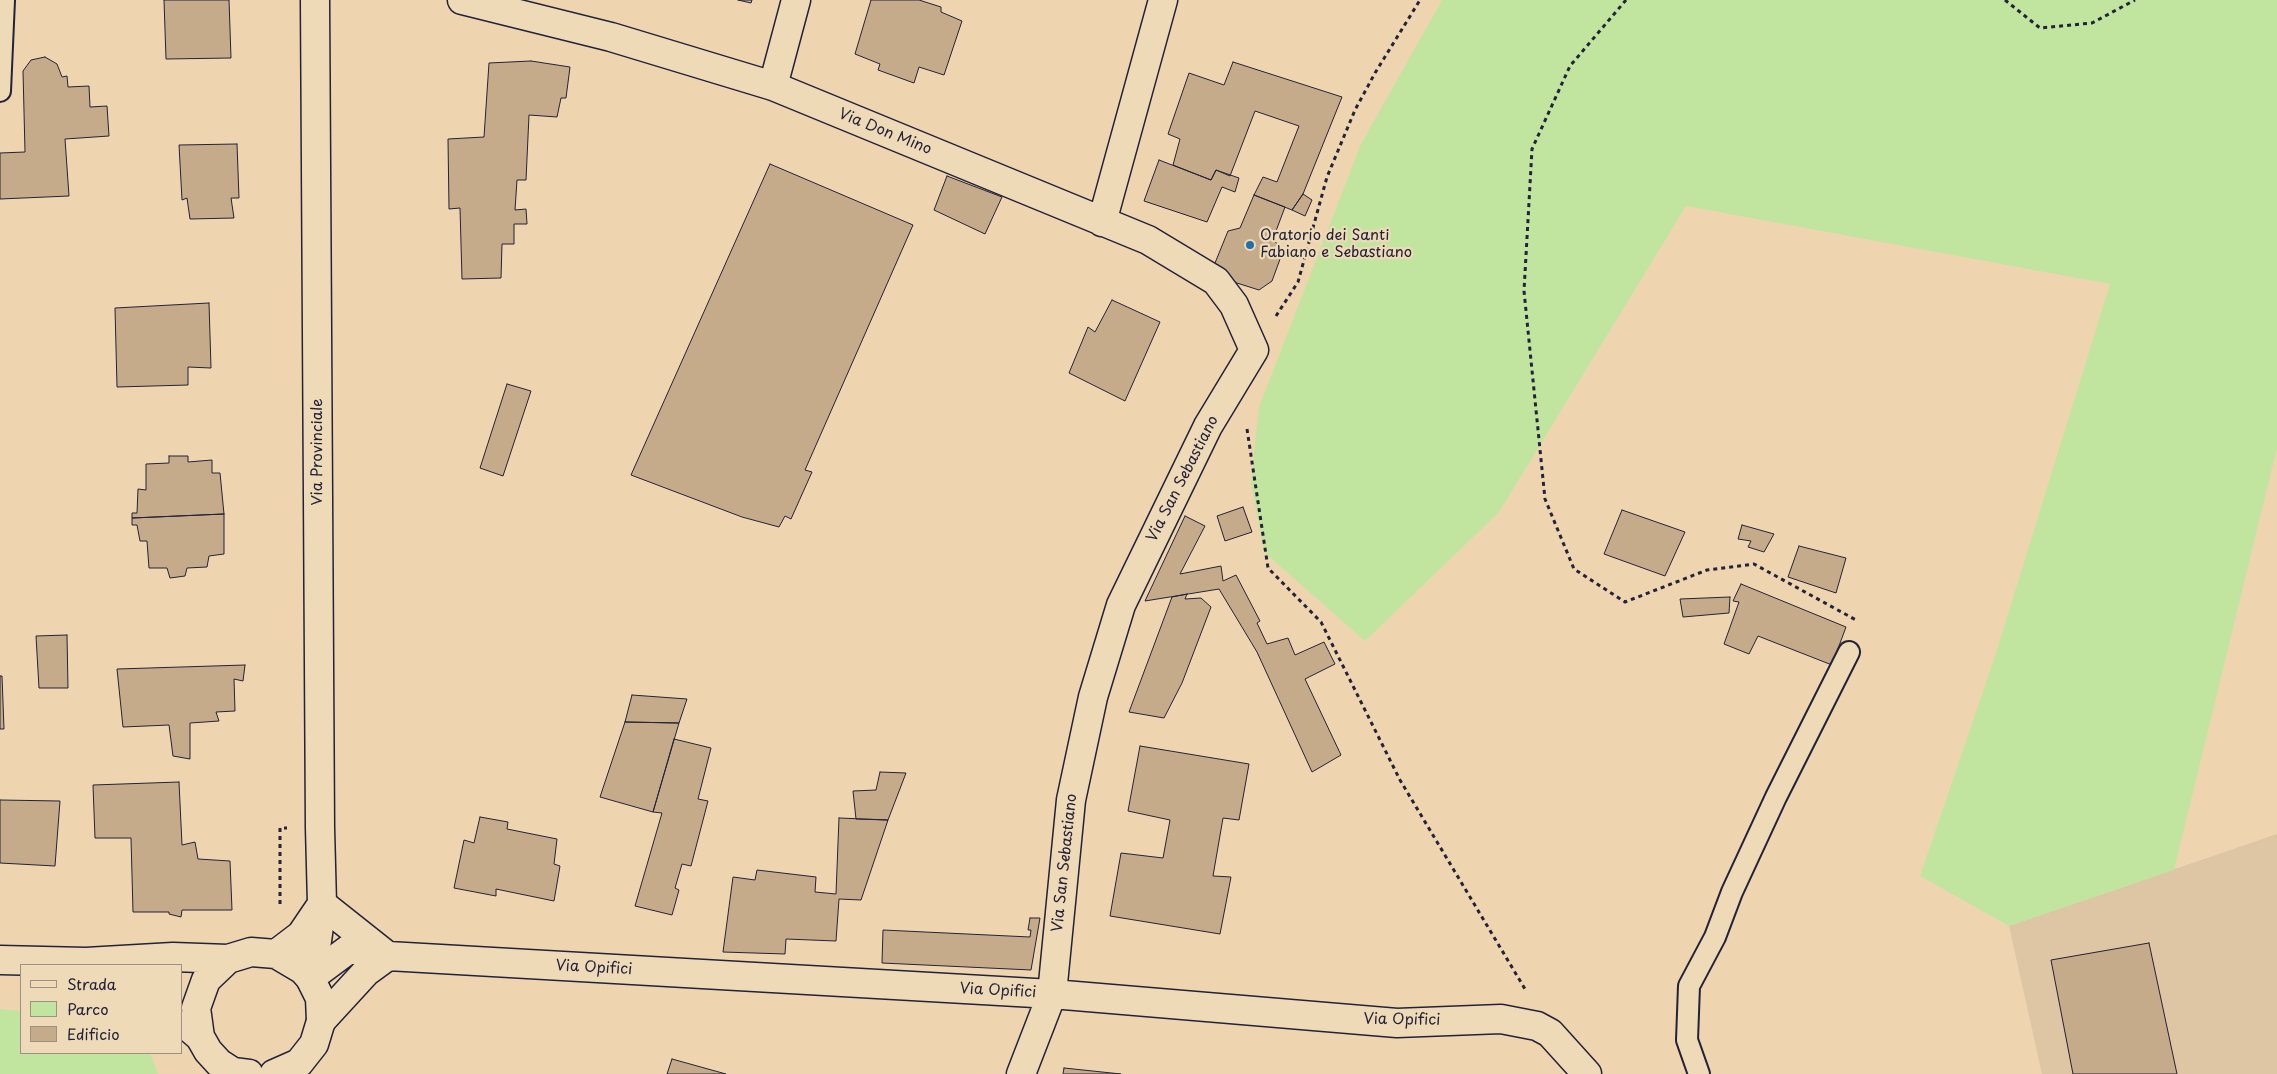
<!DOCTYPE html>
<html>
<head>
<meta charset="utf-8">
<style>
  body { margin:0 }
  #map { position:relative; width:2277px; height:1074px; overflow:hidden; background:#eed5b0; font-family:"Playpen Sans",sans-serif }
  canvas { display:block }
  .legend { position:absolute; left:20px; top:964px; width:162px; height:90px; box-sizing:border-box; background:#efdab8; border:1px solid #9d9086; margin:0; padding:6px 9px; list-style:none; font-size:15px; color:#22223b }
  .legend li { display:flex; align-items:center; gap:10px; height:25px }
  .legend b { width:25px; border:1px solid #9d9086 }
</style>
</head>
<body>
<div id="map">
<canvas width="2277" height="1074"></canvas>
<ul class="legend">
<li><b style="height:6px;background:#efdab8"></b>Strada</li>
<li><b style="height:14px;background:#c1e59e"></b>Parco</li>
<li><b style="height:14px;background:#c6ab8b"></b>Edificio</li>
</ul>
</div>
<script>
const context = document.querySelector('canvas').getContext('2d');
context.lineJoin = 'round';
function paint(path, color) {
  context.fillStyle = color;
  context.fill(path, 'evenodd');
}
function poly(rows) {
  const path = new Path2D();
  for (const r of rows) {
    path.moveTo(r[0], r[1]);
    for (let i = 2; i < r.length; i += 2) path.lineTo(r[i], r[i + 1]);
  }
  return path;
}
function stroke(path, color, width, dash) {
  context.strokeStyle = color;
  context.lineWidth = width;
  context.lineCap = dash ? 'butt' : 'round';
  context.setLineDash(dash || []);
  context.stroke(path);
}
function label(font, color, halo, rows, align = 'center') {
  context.font = font + ' "Playpen Sans",sans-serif';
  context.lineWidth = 4.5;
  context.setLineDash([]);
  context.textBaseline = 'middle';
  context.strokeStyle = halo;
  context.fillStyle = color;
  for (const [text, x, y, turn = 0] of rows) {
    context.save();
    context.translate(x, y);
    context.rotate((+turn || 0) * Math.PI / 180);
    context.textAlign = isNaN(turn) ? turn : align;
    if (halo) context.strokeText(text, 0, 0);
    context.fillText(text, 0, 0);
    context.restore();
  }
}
paint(poly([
  [2277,834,2277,1074,2042,1074,2009,926]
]), '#dec5a3');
paint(poly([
  [1442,0,2277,0,2277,448,2174,870,2009,926,1920,876,1995,656,2110,284,1686,206,1499,512,1365,641,1264,552,1251,483,1259,407,1361,144],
  [0,1009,21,1011,21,1053,150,1053,158,1074,0,1074]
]), '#c1e59e');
const building = poly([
  [164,0,229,0,231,58,166,59,164,0],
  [738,0,752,0,751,3,738,0],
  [871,0,919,0,941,7,941,12,962,21,944,75,919,67,914,83,878,70,880,64,855,54,871,0],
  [45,57,57,64,62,77,67,76,68,87,89,86,90,107,107,106,109,136,65,139,69,196,0,199,0,153,25,152,23,71,31,60,45,57],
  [531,61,570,67,566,98,561,98,557,117,529,115,526,180,517,180,515,210,526,209,527,224,514,224,514,244,502,244,501,278,462,279,460,208,449,209,448,139,484,137,489,63,531,61],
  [1233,62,1342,97,1303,194,1292,210,1254,195,1263,177,1277,182,1299,126,1255,111,1230,176,1216,170,1211,180,1173,165,1180,139,1168,134,1189,73,1224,85,1233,62],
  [237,144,239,198,231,198,234,218,190,219,187,198,182,200,179,145,237,144],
  [1159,160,1211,180,1216,170,1239,178,1235,192,1222,187,1207,222,1144,201,1159,160],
  [770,164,913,225,805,470,812,472,791,519,785,516,779,527,742,517,631,475,770,164],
  [947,176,1002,197,985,234,934,210,947,176],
  [1303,194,1312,200,1305,216,1292,210,1303,194],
  [1254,195,1285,207,1273,239,1283,251,1272,281,1259,290,1221,278,1215,263,1228,231,1240,228,1254,195],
  [1112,300,1160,322,1125,401,1069,373,1088,327,1095,332,1112,300],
  [209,303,211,368,188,367,188,385,117,387,115,308,209,303],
  [507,384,531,391,503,476,480,468,507,384],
  [169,456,188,456,188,462,212,460,212,473,220,473,224,514,132,518,132,513,137,513,138,489,146,490,146,464,169,463,169,456],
  [1243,507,1252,532,1225,541,1217,516,1243,507],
  [1622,510,1685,532,1665,576,1604,554,1622,510],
  [224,514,224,554,209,556,207,567,187,568,185,576,170,578,167,568,149,568,147,541,140,541,137,525,132,525,132,518,224,514],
  [1185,516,1205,526,1180,574,1221,566,1223,581,1236,575,1260,621,1257,623,1267,644,1288,638,1295,655,1324,642,1335,664,1305,679,1341,755,1312,772,1257,652,1219,589,1145,601,1185,516],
  [1742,525,1774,534,1764,552,1748,547,1751,541,1738,539,1742,525],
  [1799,546,1846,558,1836,593,1788,577,1799,546],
  [1741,584,1846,627,1832,665,1758,636,1749,654,1724,644,1739,602,1733,601,1741,584],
  [1187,594,1185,599,1201,598,1211,607,1182,683,1164,718,1129,712,1172,597,1187,594],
  [1730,597,1729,613,1683,617,1680,599,1730,597],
  [67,635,68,688,39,688,36,636,67,635],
  [245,665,243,681,234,679,235,711,216,712,219,721,190,723,190,759,173,756,169,725,123,727,117,669,245,665],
  [0,676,2,676,4,729,0,729,0,676],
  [632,695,687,699,679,723,625,722,632,695],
  [625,722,679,723,653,812,600,797,625,722],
  [674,739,711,748,698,799,708,801,691,866,682,864,675,888,679,890,672,915,635,906,662,813,653,812,674,739],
  [1140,746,1249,764,1239,820,1223,818,1213,876,1231,877,1220,934,1110,916,1121,853,1163,858,1170,820,1128,811,1140,746],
  [880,772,906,773,888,820,856,819,853,791,876,790,880,772],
  [179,782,182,845,195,842,198,859,230,861,232,910,182,910,181,917,169,914,169,912,133,912,131,838,95,838,93,785,179,782],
  [0,800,60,801,55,866,0,863,0,800],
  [480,817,508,822,507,829,557,839,554,864,560,866,554,901,496,889,496,896,454,888,464,840,474,843,480,817],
  [839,818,888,820,861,900,839,899,836,941,786,939,785,954,723,952,733,877,755,880,757,870,816,877,815,892,836,894,839,818],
  [1030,918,1040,918,1031,970,882,963,883,930,1030,937,1031,930,1028,930,1030,918],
  [2149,943,2177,1074,2073,1074,2051,960,2149,943],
  [672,1059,726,1074,667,1074,672,1059],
  [1064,1068,1121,1074,1063,1074,1064,1068]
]);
paint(building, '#c6ab8b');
stroke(building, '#22223b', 1);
const lane = poly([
  [0,91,4,0],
  [1699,1074,1687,1040,1689,986,1715,937,1732,892,1776,797,1849,652]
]);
const street = poly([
  [462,0,611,37,773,86,1148,240,1216,281,1234,305,1254,350,1208,426,1121,605,1093,697,1071,800,1052,994,1021,1074],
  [773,86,796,0],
  [1102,222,1163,0],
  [322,904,385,954],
  [310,978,349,949,388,956,1052,994,1397,1023,1501,1019,1537,1026,1550,1033,1587,1074],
  [321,1021,366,972,388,956]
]);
const secondary = poly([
  [276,954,301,935,320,907],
  [0,960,86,962,173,957,228,959],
  [303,970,317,941,322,904,320,828,315,0],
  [186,1025,200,1037,208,1051,219,1063,233,1072,249,1074],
  [200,1037,196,1008,206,980,228,959,251,952,276,954,303,970,310,978,320,998,321,1021,314,1044,299,1063,274,1074]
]);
stroke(lane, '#22223b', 24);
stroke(street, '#22223b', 31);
stroke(secondary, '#22223b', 31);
stroke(poly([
  [1626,0,1570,66,1532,149,1524,291,1545,499,1574,569,1625,602,1707,570,1754,564,1856,620,1855,622],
  [2005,0,2040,28,2092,23,2135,0],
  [1276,316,1298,282,1327,177,1355,110,1375,73,1420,0],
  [1247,429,1268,568,1321,622,1400,780,1525,989],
  [280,904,280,828,287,828]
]), '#22223b', 3, [4, 4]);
stroke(lane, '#efdab8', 20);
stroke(street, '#efdab8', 28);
stroke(secondary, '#efdab8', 28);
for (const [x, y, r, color] of [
  [1250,245,5,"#1f6fb2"]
]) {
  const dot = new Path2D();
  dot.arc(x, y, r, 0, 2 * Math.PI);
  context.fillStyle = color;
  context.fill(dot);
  stroke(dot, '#efdab8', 2);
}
label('15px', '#22223b', '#efdab8', [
  ["Via Don Mino",885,132,22],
  ["Via Provinciale",318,452,-90],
  ["Via San Sebastiano",1183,479,-63],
  ["Via San Sebastiano",1065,863,-84],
  ["Via Opifici",594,968,3],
  ["Via Opifici",998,991,3],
  ["Via Opifici",1402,1020,1]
]);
label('15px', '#22223b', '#efdab8', [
  ["Oratorio dei Santi",1260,236],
  ["Fabiano e Sebastiano",1260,253]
], 'left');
</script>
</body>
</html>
